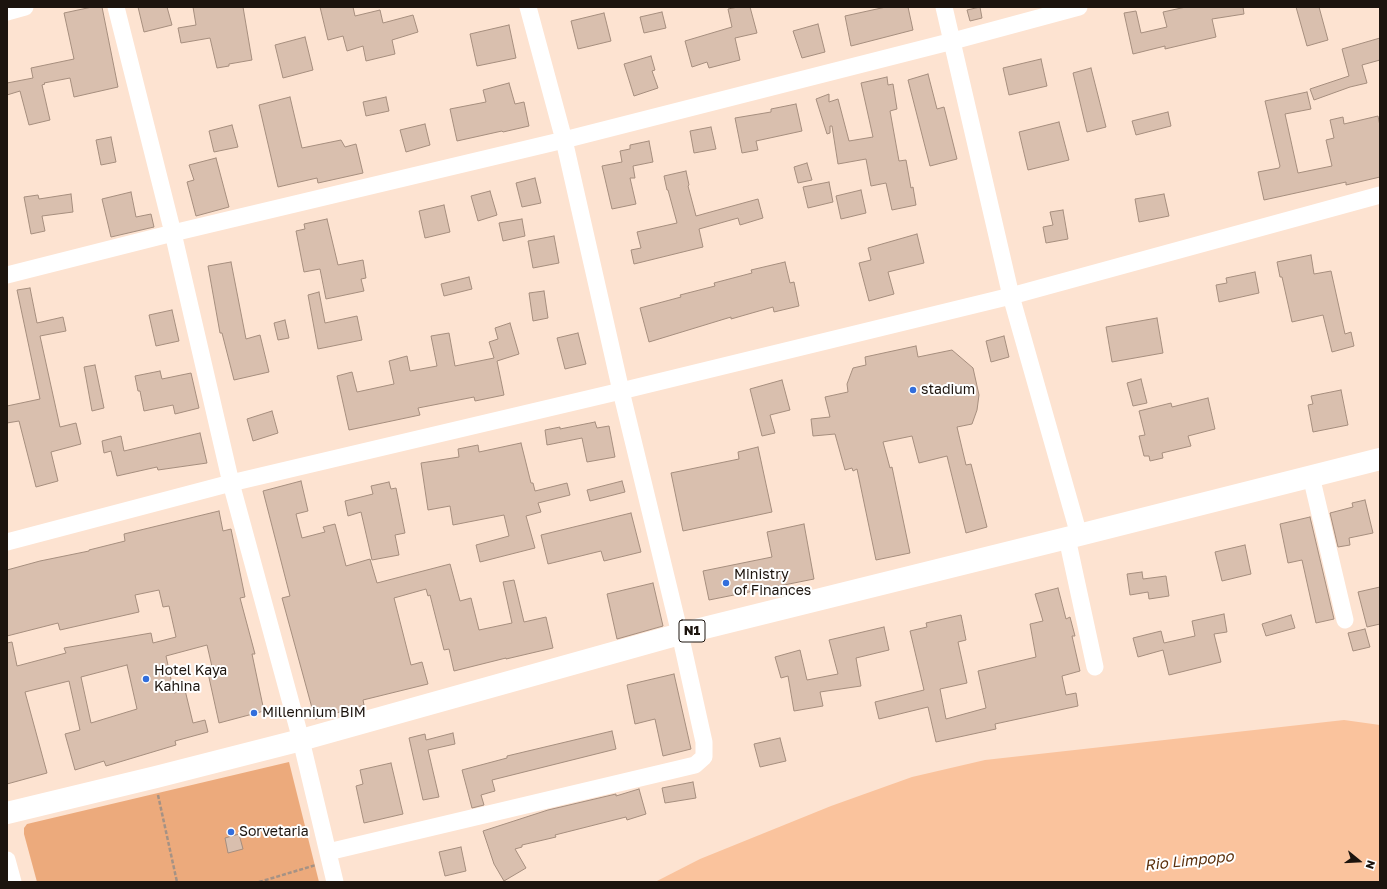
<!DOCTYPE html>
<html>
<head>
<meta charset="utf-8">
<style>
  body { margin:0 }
  #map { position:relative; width:1387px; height:889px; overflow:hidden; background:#fde3d1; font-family:"Golos Text",sans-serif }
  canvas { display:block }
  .frame { position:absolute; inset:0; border:8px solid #1c140e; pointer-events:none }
  .north { position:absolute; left:1339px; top:841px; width:40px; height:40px; -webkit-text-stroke:3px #fff; paint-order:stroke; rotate:108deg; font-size:11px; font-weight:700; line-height:16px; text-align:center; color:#1c140e }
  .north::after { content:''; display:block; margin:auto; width:14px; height:18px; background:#1c140e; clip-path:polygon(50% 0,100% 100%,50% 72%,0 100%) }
</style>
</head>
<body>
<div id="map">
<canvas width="1387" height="889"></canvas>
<div class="frame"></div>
<div class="north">N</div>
</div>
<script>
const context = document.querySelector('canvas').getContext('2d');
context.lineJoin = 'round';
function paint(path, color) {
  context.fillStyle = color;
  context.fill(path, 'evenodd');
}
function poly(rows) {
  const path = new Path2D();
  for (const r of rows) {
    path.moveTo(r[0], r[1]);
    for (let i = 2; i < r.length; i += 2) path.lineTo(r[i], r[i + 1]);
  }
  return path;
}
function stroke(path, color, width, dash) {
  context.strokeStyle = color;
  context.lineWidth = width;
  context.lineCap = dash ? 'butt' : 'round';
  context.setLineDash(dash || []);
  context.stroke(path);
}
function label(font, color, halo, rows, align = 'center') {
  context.font = font + ' "Golos Text",sans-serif';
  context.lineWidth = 4;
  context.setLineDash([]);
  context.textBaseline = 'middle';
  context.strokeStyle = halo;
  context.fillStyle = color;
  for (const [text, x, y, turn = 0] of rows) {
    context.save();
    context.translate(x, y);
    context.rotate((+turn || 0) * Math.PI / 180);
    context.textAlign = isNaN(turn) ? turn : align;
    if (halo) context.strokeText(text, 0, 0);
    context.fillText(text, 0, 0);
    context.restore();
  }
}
paint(poly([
  [289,762,319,882,37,882,24,834,24,828,27,824]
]), '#ecaa7c');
paint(poly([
  [1344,720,1380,725,1380,882,655,882,700,859,831,806,912,777,985,760]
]), '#fac39d');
const building = poly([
  [92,7,102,7,118,87,74,97,70,78,44,83,45,84,42,85,50,120,29,125,20,91,7,95,7,83,33,78,31,68,74,59,64,13,92,7],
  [138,7,167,7,172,25,144,32,138,7],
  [193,7,243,7,252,60,229,64,229,66,217,68,210,38,181,43,178,28,196,25,193,7],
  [320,7,353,7,355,16,380,10,383,23,413,15,418,32,392,40,395,54,366,61,363,46,347,51,343,36,328,40,320,7],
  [738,7,750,7,757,33,735,38,740,60,709,68,707,62,692,67,685,41,732,27,728,9,738,7],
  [886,7,908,7,913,30,851,46,845,16,886,7],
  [980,7,982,18,970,21,967,10,980,7],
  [1186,7,1243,7,1244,14,1212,19,1216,37,1165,49,1165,46,1133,54,1124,13,1136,11,1141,33,1167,27,1163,12,1186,7],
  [1296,7,1319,7,1328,40,1307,46,1296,7],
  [662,12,666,28,644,33,640,17,662,12],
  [604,13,611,41,578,49,571,21,604,13],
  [818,24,825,52,802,58,793,31,818,24],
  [509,25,516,58,477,66,470,34,509,25],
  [305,37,313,70,283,78,275,45,305,37],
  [1380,38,1380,60,1362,65,1367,83,1350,87,1314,100,1310,89,1349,76,1342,49,1380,38],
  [651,56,655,70,652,71,658,88,634,96,624,64,651,56],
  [1041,59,1047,86,1009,95,1003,68,1041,59],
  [1091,68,1106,127,1087,132,1073,73,1091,68],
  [928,74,937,109,944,107,957,159,930,166,908,80,928,74],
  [887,77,888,85,893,84,897,109,890,111,899,161,906,160,911,188,913,187,916,205,892,210,886,183,871,186,866,159,838,164,832,126,830,126,830,133,827,134,816,99,829,94,829,102,838,99,849,141,873,137,861,83,887,77],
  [509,83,515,104,524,102,529,126,503,132,502,131,457,141,450,109,486,102,483,90,509,83],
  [1307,92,1311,109,1285,114,1298,173,1332,166,1326,140,1334,138,1330,120,1343,117,1344,124,1378,116,1380,126,1380,177,1346,185,1346,182,1264,200,1258,172,1279,168,1280,166,1265,101,1307,92],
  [290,97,302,148,341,140,345,147,356,144,363,173,318,183,317,178,278,187,259,105,290,97],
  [386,97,389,111,366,116,363,102,386,97],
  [796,104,802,131,756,141,758,150,742,153,735,118,771,112,771,109,796,104],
  [1168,112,1171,126,1136,135,1132,121,1168,112],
  [1059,122,1069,160,1028,170,1019,132,1059,122],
  [425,124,430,145,406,152,400,130,425,124],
  [232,125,238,147,214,152,209,131,232,125],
  [711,127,716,149,694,153,690,131,711,127],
  [111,137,116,162,101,165,96,140,111,137],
  [649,141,653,162,633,166,635,178,630,178,636,204,612,209,602,166,622,162,620,151,630,149,630,145,649,141],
  [216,158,229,207,196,216,187,182,194,180,189,165,216,158],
  [807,163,812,180,798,183,794,167,807,163],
  [686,171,689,185,688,186,696,216,758,199,763,218,740,225,738,218,699,229,703,247,634,264,631,250,641,248,637,232,677,223,668,190,667,190,664,176,686,171],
  [535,178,541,203,522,207,516,183,535,178],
  [829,182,833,202,808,208,803,187,829,182],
  [861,190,866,213,841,219,836,196,861,190],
  [490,191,497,215,478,221,471,196,490,191],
  [131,192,136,217,151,214,154,227,111,237,102,199,131,192],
  [71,194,73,212,42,216,45,231,31,234,24,197,38,195,39,199,71,194],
  [1164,194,1169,216,1139,222,1135,199,1164,194],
  [444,205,450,232,425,238,419,211,444,205],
  [1063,210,1068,239,1046,243,1043,227,1053,225,1050,212,1063,210],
  [327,219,338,265,363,260,366,278,361,279,364,291,326,299,320,269,304,272,296,231,305,229,304,224,327,219],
  [522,219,525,236,503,241,499,223,522,219],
  [917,234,924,263,888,272,894,294,869,301,859,263,871,260,868,248,917,234],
  [554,236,559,263,533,268,528,241,554,236],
  [1311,255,1314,274,1331,271,1345,334,1351,332,1354,346,1332,352,1323,315,1292,322,1282,277,1280,277,1277,262,1311,255],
  [231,262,246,339,260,335,269,372,234,380,222,333,220,333,208,266,231,262],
  [785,262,790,283,794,282,799,306,774,312,773,307,731,319,731,317,649,342,640,308,681,297,680,295,715,286,714,283,752,273,751,270,785,262],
  [1255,272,1259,293,1219,302,1216,285,1227,283,1226,278,1255,272],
  [469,277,472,289,444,296,441,284,469,277],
  [30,288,37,323,63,317,66,331,40,336,60,427,76,423,81,444,51,452,58,481,36,487,19,421,7,423,7,406,40,399,17,290,30,288],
  [544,291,548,318,533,321,529,293,544,291],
  [319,292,325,323,357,316,362,340,318,349,308,295,319,292],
  [172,310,179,341,156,346,149,315,172,310],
  [1157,318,1163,353,1112,362,1106,327,1157,318],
  [285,320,289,338,278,340,274,323,285,320],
  [510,323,519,354,497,361,504,395,475,401,474,397,418,408,420,415,349,430,337,376,352,372,357,392,394,384,389,361,407,356,410,371,437,366,431,336,449,333,455,366,494,358,489,342,498,339,495,328,510,323],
  [578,333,586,364,565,369,557,338,578,333],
  [1004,336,1009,357,991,362,986,341,1004,336],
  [916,346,918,357,952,350,973,368,979,395,977,410,972,424,957,427,966,465,971,464,987,527,966,533,947,456,919,463,912,436,883,442,890,468,892,467,910,553,876,560,857,469,853,471,852,468,845,470,835,434,813,436,811,419,830,417,825,397,848,392,847,384,853,368,866,365,865,357,916,346],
  [95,365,104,408,92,411,84,367,95,365],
  [160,371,162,379,191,373,199,408,175,414,173,405,144,411,140,391,138,391,135,376,160,371],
  [1141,379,1147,403,1133,406,1127,383,1141,379],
  [782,380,790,410,770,415,775,433,762,436,750,389,782,380],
  [1341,390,1348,425,1313,432,1308,405,1313,404,1311,396,1341,390],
  [1208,398,1215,429,1188,436,1191,446,1162,453,1163,458,1150,461,1149,456,1144,456,1139,436,1145,435,1139,411,1171,403,1172,407,1208,398],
  [272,411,278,433,253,441,247,419,272,411],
  [595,422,597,428,609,426,615,457,587,462,582,438,547,445,545,430,560,427,560,429,595,422],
  [200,433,207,463,158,470,157,467,117,476,111,451,104,453,102,441,121,436,124,451,200,433],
  [521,443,531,483,533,483,535,491,567,483,570,495,538,503,541,512,526,516,535,548,480,562,476,545,509,536,504,515,453,525,450,506,428,510,421,463,459,457,458,449,478,445,479,452,521,443],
  [758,447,772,512,683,531,671,473,739,459,738,452,758,447],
  [301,481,308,511,296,514,302,538,325,532,323,527,335,524,346,566,370,559,377,583,450,564,460,601,471,598,479,630,512,623,503,582,514,580,524,622,546,617,553,648,506,659,506,658,454,671,449,649,444,650,430,595,428,596,426,589,394,598,411,665,422,662,428,684,363,700,364,705,315,719,282,598,290,596,263,491,301,481],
  [622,481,625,492,590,501,587,490,622,481],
  [389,482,391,489,396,488,405,533,395,535,399,555,372,560,361,512,348,516,345,501,373,494,371,486,389,482],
  [1365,500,1373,533,1349,538,1350,545,1338,547,1330,513,1353,507,1352,503,1365,500],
  [219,511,223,531,231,529,245,597,240,598,255,654,252,654,264,711,219,723,208,673,213,671,207,645,166,656,174,693,185,690,193,723,205,720,208,732,175,741,176,745,106,766,104,761,75,770,65,734,80,730,69,681,25,692,47,773,7,784,7,643,12,642,17,666,66,653,64,648,151,633,153,643,176,637,169,606,163,607,159,590,135,595,139,612,60,630,58,623,7,636,7,570,40,561,89,551,89,550,125,541,124,534,219,511],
  [127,665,137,709,91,723,81,677,127,665],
  [631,513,641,552,604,561,601,551,548,564,541,535,631,513],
  [1310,517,1334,619,1316,623,1302,560,1288,563,1280,524,1310,517],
  [804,524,814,579,709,600,703,571,772,557,767,532,804,524],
  [1245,545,1251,574,1222,581,1215,552,1245,545],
  [1142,572,1143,579,1166,576,1169,596,1149,599,1148,592,1130,595,1127,574,1142,572],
  [653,583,663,626,617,639,607,594,653,583],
  [1380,587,1380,624,1367,627,1358,592,1380,587],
  [1058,588,1066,619,1070,617,1075,636,1072,636,1080,671,1062,676,1066,695,1076,693,1078,706,995,724,996,729,936,742,928,707,879,719,875,702,924,690,910,631,927,627,926,623,961,615,966,640,958,642,967,683,940,689,946,719,986,708,978,671,1036,657,1030,624,1043,621,1035,594,1058,588],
  [1224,614,1227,632,1214,634,1221,662,1169,675,1163,650,1138,657,1133,638,1161,631,1164,643,1195,636,1192,621,1224,614],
  [1291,615,1295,628,1266,636,1262,624,1291,615],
  [884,627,889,650,856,658,861,686,820,692,823,706,794,711,788,676,781,678,775,657,800,650,807,680,838,674,829,640,884,627],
  [1365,629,1370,647,1353,651,1348,633,1365,629],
  [674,674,691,749,663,756,655,719,635,724,627,685,674,674],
  [612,731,616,749,492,780,495,791,481,795,484,805,472,808,462,770,507,758,507,756,612,731],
  [453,733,455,744,428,750,439,797,423,800,409,738,425,734,426,740,453,733],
  [780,738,786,761,760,767,754,744,780,738],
  [391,763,403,814,364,823,356,786,363,784,360,770,391,763],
  [693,782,696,798,665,803,662,788,693,782],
  [639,789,646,814,627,820,626,817,555,835,556,837,522,845,522,847,515,849,526,868,504,881,494,864,483,831,548,810,616,794,616,796,639,789],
  [239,834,243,849,228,853,225,838,239,834],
  [461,847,466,871,445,876,439,852,461,847]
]);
paint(building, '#d9bfae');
stroke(building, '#a68e7e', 1);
stroke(poly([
  [158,795,177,882],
  [259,882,316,865]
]), '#a59285', 2.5, [4, 2]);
stroke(poly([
  [116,7,173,233,231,483,301,740,335,882],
  [944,7,1011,296,1079,535],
  [7,12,25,7],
  [7,275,173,233,564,140,953,41,1079,7],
  [1311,476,1345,620],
  [1067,538,1095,667],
  [7,542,231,483,621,391,1011,296,1380,195],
  [328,852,695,765,704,757,704,742,680,634,621,391,564,140,528,7],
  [7,860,13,882]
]), '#fff', 17);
stroke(poly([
  [7,813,156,777,301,740,680,634,1079,535,1380,459]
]), '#fff', 22);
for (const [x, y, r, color] of [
  [913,390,4,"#326edc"],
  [726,583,4,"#326edc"],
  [146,679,4,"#326edc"],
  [254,713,4,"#326edc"],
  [231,832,4,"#326edc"]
]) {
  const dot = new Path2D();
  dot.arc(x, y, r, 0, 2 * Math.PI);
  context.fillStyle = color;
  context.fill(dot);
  stroke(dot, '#fff', 1.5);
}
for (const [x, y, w] of [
  [692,631,26]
]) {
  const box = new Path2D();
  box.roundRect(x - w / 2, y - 11, w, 22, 3);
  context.fillStyle = '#fff';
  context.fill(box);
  stroke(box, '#1c140e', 1);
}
label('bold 13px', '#1c140e', null, [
  ["N1",692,631]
]);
label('14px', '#1c140e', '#fff', [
  ["stadium",921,390],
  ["Ministry",734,575],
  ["of Finances",734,591],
  ["Hotel Kaya",154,671],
  ["Kahina",154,687],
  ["Millennium BIM",262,713],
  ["Sorvetaria",239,832]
], 'left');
label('italic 15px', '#5b300c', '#fff', [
  ["Rio Limpopo",1189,861,-6]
]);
</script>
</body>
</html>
